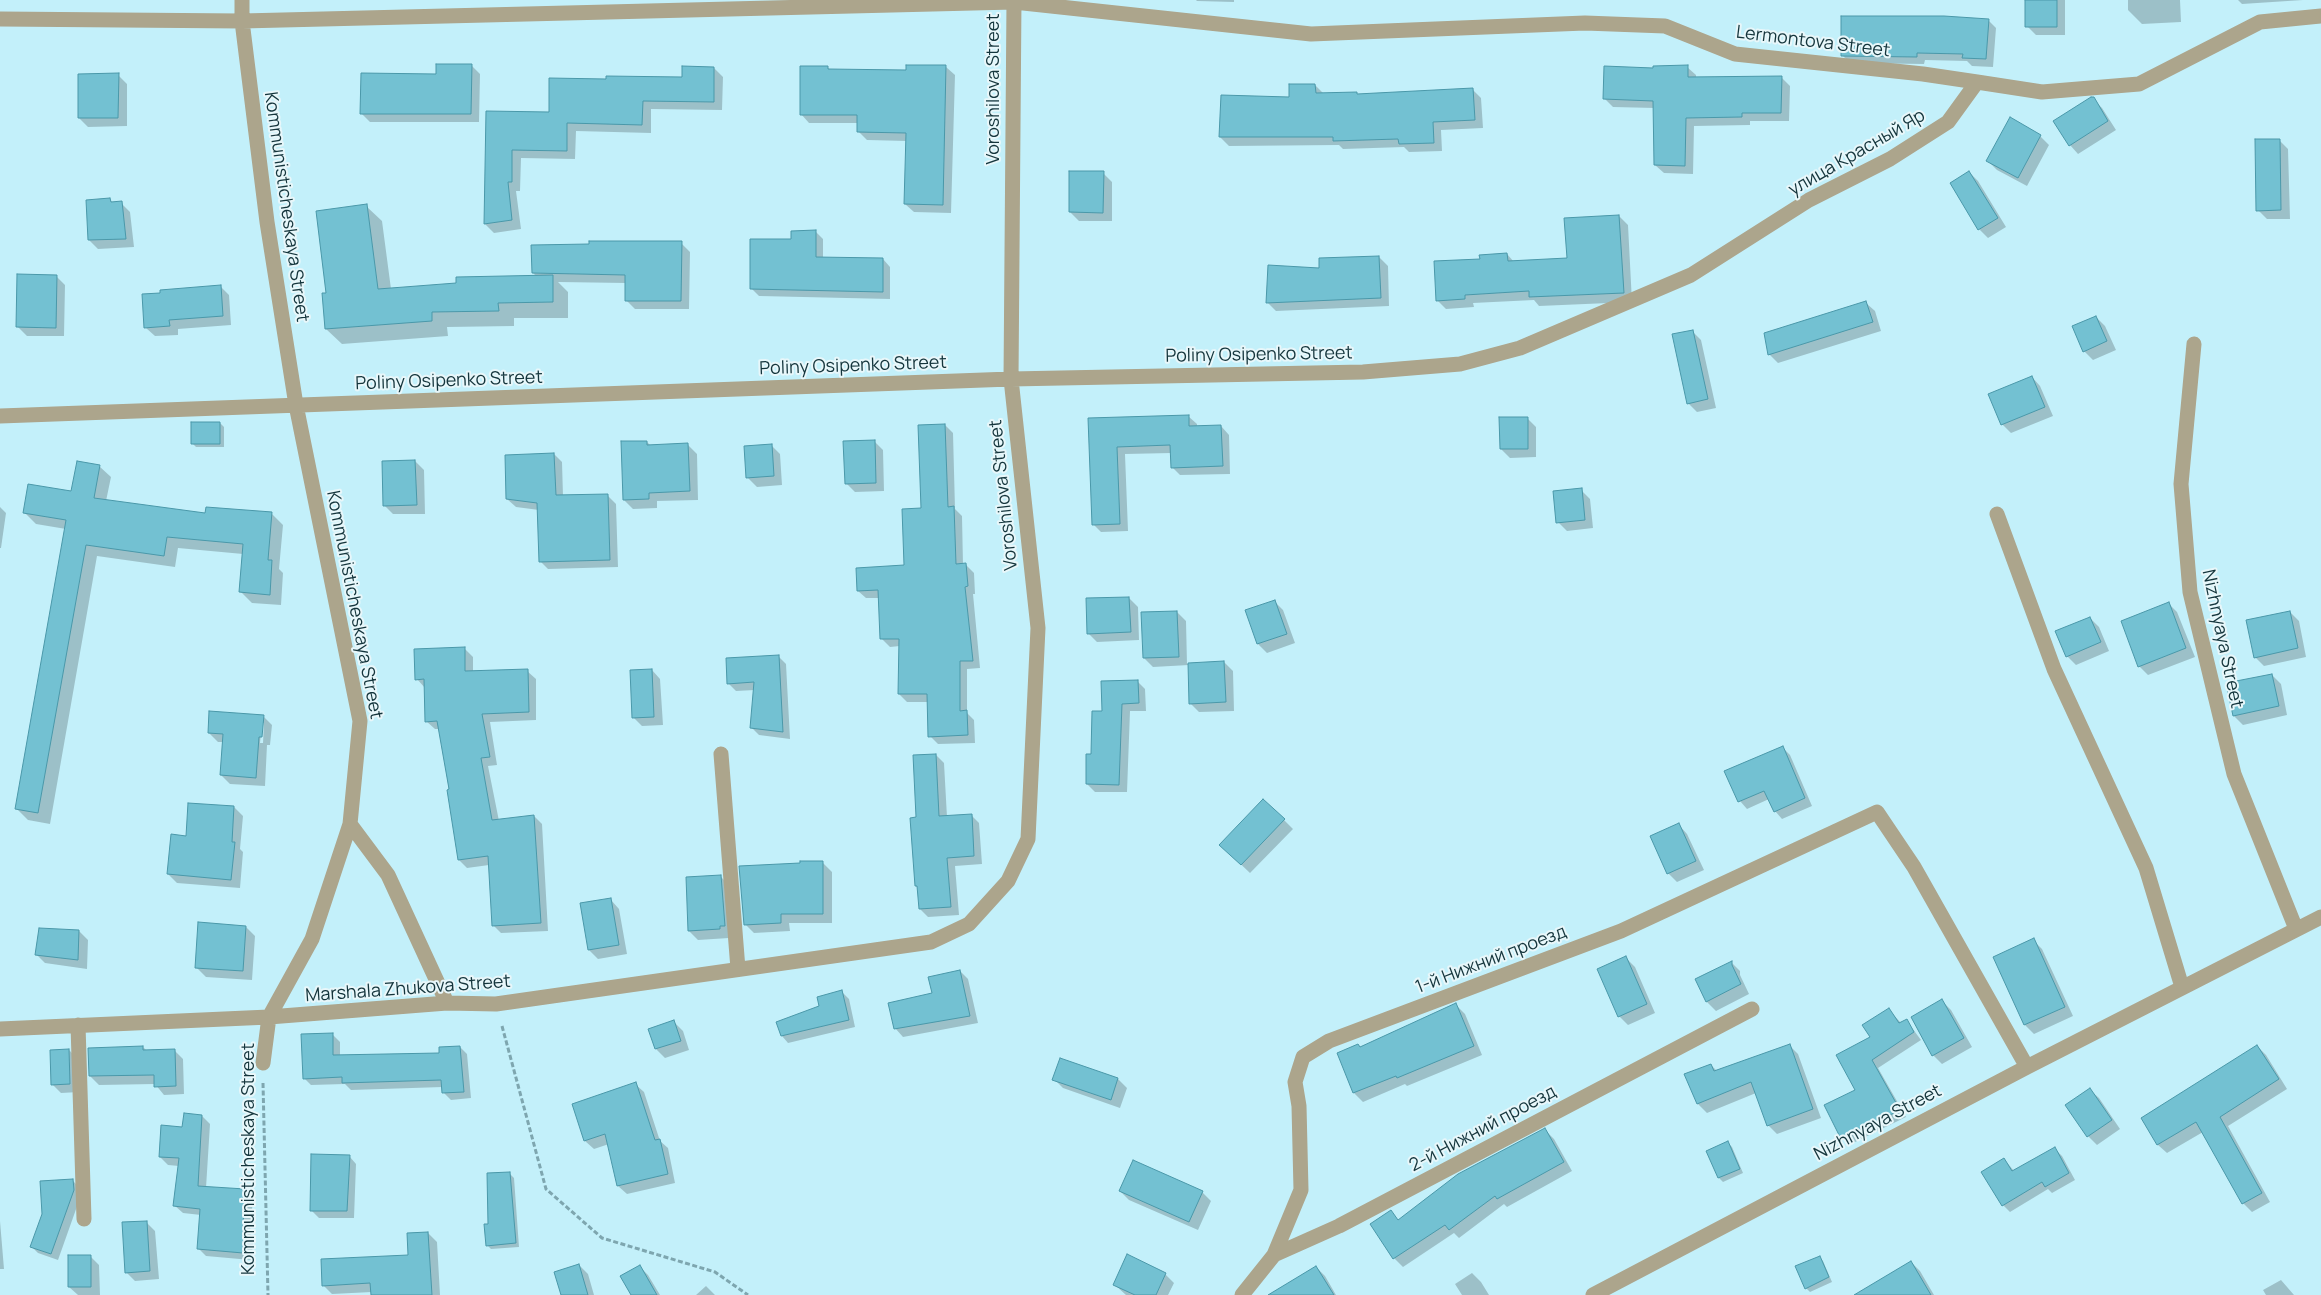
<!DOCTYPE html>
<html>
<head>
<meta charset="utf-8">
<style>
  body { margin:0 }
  canvas { display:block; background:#c3f0fa }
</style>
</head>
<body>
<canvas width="2321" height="1295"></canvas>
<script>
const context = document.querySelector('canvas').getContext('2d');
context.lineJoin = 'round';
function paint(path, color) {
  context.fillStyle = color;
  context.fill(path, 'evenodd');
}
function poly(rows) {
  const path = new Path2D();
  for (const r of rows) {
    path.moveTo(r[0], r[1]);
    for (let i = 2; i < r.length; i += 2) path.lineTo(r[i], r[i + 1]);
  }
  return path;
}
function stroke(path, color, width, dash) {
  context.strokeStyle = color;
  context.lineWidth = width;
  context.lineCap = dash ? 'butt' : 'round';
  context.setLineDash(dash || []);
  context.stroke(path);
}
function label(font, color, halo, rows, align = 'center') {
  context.font = font + ' Manrope,sans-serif';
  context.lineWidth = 4;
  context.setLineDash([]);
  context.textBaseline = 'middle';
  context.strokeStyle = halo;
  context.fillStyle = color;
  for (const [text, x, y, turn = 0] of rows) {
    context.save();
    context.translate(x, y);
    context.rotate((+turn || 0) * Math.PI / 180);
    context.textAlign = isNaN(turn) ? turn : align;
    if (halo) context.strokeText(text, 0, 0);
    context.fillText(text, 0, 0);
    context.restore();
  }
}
paint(poly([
  [1196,0,1234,0,1234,2,1197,1],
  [2027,0,2065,0,2065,35,2036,35,2027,26],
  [2128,0,2180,0,2181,22,2142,24,2128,10],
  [2238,0,2303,0,2242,4],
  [1988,20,1996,28,1993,67,1972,66,1967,61,1925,60,1924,64,1850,63,1842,55],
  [471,65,480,74,479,122,370,122,361,113,437,76],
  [946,67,955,75,951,213,914,212,905,204,907,141,867,140,858,131,858,123,809,123,801,114,828,68,830,70,908,72],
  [1687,67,1696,75,1696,78,1781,77,1790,86,1789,121,1750,121,1750,125,1694,126,1693,174,1664,173,1655,165,1655,108,1613,107,1605,99,1654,69],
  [714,68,723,77,722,110,651,109,651,133,576,131,575,159,521,158,520,191,516,191,521,229,494,233,485,224,487,112,550,113],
  [118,75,127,84,127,126,88,127,79,118],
  [1315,85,1324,94,1356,93,1359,95,1472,89,1481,98,1483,128,1441,130,1442,151,1409,152,1404,147,1343,149,1339,145,1229,146,1220,137],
  [2093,99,2102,108,2116,130,2078,154,2070,145],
  [2040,136,2049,145,2027,186,1997,170,1988,161],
  [2279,140,2288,149,2290,219,2267,219,2258,210],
  [1969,172,1978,181,2006,227,1988,238,1979,229],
  [1103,173,1112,182,1112,221,1079,221,1070,212],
  [110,200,113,203,121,203,130,212,134,247,98,249,89,240],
  [366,206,382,221,391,289,537,277,533,273,590,245,681,243,690,252,689,309,635,309,626,300,626,283,558,282,568,292,568,318,514,318,514,326,447,327,448,336,342,344,326,329,328,294],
  [1619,216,1628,225,1632,302,1539,306,1534,300,1473,303,1474,307,1446,309,1437,300,1481,260,1507,254,1514,262,1568,259],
  [816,232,823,239,823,259,883,259,890,267,890,299,759,296,751,288,792,241],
  [1379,257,1388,266,1389,306,1276,311,1267,302,1321,270],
  [56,276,65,285,64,336,27,336,18,327],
  [220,286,229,295,231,325,178,329,178,335,155,336,146,328],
  [1866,303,1875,311,1881,331,1778,363,1769,354],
  [2096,317,2105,326,2116,350,2093,360,2084,351],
  [1692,331,1701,340,1716,408,1697,412,1688,403],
  [2032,377,2040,386,2053,416,2011,433,2002,424],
  [1188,416,1197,424,1197,427,1221,426,1229,435,1230,474,1180,475,1172,467,1172,453,1125,454,1128,531,1101,532,1093,524,1089,419],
  [1527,418,1536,427,1536,457,1510,458,1501,449],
  [220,423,224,427,224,447,196,447,192,443],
  [945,425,953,433,955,509,962,516,963,565,966,565,974,573,975,594,973,594,980,668,967,669,967,713,974,720,975,743,938,744,930,736,929,702,907,702,899,694,900,646,890,647,882,639,880,598,866,598,858,591,905,567],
  [874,441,883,450,884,491,855,492,846,483],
  [647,442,651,446,688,445,697,454,698,500,657,501,657,508,633,509,624,500],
  [771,445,780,454,782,485,757,487,748,478],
  [554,454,562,462,563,496,608,496,616,504,618,567,548,569,540,561,539,510,516,507,507,499],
  [415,461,424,470,425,514,393,514,384,505],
  [99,466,111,477,106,501,206,515,271,513,283,525,279,569,283,573,281,605,252,603,241,592,243,554,178,548,175,567,97,556,50,824,28,820,17,809,66,529,36,524,24,512,72,493],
  [1581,490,1590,499,1593,528,1567,531,1558,522],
  [0,507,6,513,1,548,0,548],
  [1129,598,1138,607,1139,640,1097,642,1088,633],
  [1274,601,1283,610,1295,643,1267,653,1258,644,1247,611],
  [2168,603,2177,612,2195,657,2148,675,2139,666],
  [1177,612,1186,621,1187,664,1224,662,1233,671,1234,711,1199,712,1190,703,1189,665,1153,667,1144,658],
  [2290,612,2299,621,2306,657,2264,666,2255,657],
  [2090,618,2099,627,2109,651,2076,665,2067,656],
  [464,648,473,657,473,672,527,671,536,679,536,720,490,722,497,765,488,766,499,821,534,816,542,824,548,931,501,933,493,925,489,865,467,868,459,860,440,729,435,729,426,721,425,688,417,679],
  [778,656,786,664,790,739,759,735,751,727,755,690,736,691,728,683],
  [652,670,660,679,663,725,642,726,633,717],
  [2272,675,2281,684,2287,715,2243,725,2234,716],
  [1137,681,1145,689,1146,711,1130,711,1127,792,1095,792,1087,784,1103,713],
  [263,716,272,725,270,745,267,745,265,786,230,784,221,775,224,742,218,742,209,733],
  [262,723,264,723,263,743,260,743],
  [1782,747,1790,755,1812,806,1782,819,1775,811,1769,799,1747,809,1740,801],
  [936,755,944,763,947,817,971,815,979,823,982,864,955,866,959,915,928,917,920,909,919,889,916,886,917,819],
  [234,807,243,816,240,849,243,852,240,888,177,883,168,874,187,837],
  [1284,820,1293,829,1250,873,1230,854],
  [1679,825,1687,834,1704,870,1677,882,1668,873],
  [823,863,832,872,832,923,789,923,790,931,754,933,745,924],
  [721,877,730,886,729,938,698,940,689,931],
  [611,900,619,909,627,954,598,959,589,950],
  [246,927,255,936,252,980,206,977,197,968],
  [79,931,88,940,87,969,45,963,36,954],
  [2033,940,2042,949,2073,1016,2034,1034,2025,1025],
  [1626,958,1635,967,1655,1013,1628,1025,1619,1016],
  [1731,962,1740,971,1740,975,1749,994,1716,1011,1707,1002,1696,980],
  [960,971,968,979,978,1023,903,1037,895,1028],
  [842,992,849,999,855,1027,788,1043,782,1036],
  [1942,1001,1951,1010,1972,1047,1942,1064,1933,1055],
  [1456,1005,1465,1014,1482,1055,1407,1086,1405,1084,1363,1102,1354,1093,1338,1054,1360,1048],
  [1889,1010,1901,1023,1906,1020,1921,1040,1878,1068,1906,1117,1849,1145,1842,1138,1872,1038],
  [674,1022,683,1031,689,1050,665,1058,656,1049],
  [332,1034,340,1042,340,1056,440,1055,460,1047,467,1054,471,1098,451,1100,444,1093,443,1087,351,1090,345,1084,311,1085,304,1078],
  [1789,1045,1798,1054,1821,1118,1777,1134,1768,1125,1756,1093,1707,1113,1698,1104,1686,1075,1711,1065,1717,1071],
  [2257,1046,2266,1055,2287,1089,2228,1126,2270,1202,2252,1212,2243,1203,2203,1132,2167,1153,2158,1145,2142,1118],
  [143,1047,147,1051,174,1050,183,1059,184,1094,164,1095,155,1084,99,1085,90,1076],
  [69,1050,78,1059,79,1092,61,1093,52,1084],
  [1061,1059,1118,1079,1127,1088,1120,1108,1063,1088,1054,1079],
  [635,1084,644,1092,660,1141,668,1148,675,1183,627,1194,618,1186,609,1144,594,1149,585,1141,573,1104],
  [2090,1090,2099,1098,2120,1129,2097,1145,2088,1136],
  [202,1116,210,1124,206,1188,245,1190,253,1198,250,1234,254,1237,251,1260,206,1256,198,1248,201,1215,183,1213,174,1205,179,1166,168,1165,160,1157],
  [1545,1130,1554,1139,1572,1171,1507,1207,1504,1204,1459,1238,1454,1233,1403,1267,1394,1258,1390,1211,1399,1221],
  [1728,1143,1732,1147,1743,1173,1723,1182,1719,1178],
  [2055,1149,2062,1156,2075,1180,2052,1193,2048,1189,2010,1212,2003,1205,1983,1172,2004,1159,2014,1171],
  [350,1157,356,1164,354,1218,319,1218,312,1211],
  [509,1173,514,1178,519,1247,491,1249,487,1245,490,1225],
  [73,1181,80,1188,80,1198,58,1260,38,1253,31,1246],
  [1120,1191,1202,1192,1211,1201,1198,1230,1129,1200],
  [0,1221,4,1269,0,1269],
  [146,1222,155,1231,159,1279,135,1281,126,1272],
  [428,1233,437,1242,440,1295,372,1295,372,1292,332,1294,323,1285,410,1256],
  [90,1256,99,1265,100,1295,78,1295,69,1287],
  [1819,1257,1823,1261,1832,1282,1810,1292,1806,1288],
  [1911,1262,1920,1271,1934,1295,1872,1295],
  [579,1265,588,1274,594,1295,562,1295],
  [639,1266,648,1275,660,1295,633,1295],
  [1316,1267,1325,1276,1336,1295,1301,1295],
  [1472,1273,1481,1282,1489,1295,1462,1295,1455,1284],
  [1165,1274,1174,1283,1168,1295,1126,1295,1115,1285],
  [2281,1280,2294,1295,2266,1295,2263,1290],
  [706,1286,715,1295,696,1295]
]), '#0003');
const building = poly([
  [2025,0,2057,0,2057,27,2025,27,2025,0],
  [1841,16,1944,16,1989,19,1986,59,1962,58,1963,54,1917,53,1917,57,1841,56,1841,16],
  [436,64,472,64,471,114,360,114,361,73,436,74,436,64],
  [906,65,946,65,943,205,904,204,906,133,857,132,857,115,800,115,800,66,828,66,828,69,906,70,906,65],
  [1688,65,1688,77,1782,76,1781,113,1742,113,1742,117,1686,118,1685,166,1654,165,1653,101,1603,99,1604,66,1653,68,1653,66,1688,65],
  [682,66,714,67,714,102,643,101,642,125,567,123,567,151,512,150,512,182,508,182,512,220,484,224,486,111,549,112,549,78,606,79,606,76,682,77,682,66],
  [119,73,118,118,78,118,78,74,119,73],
  [1289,84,1315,84,1316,93,1357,92,1357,94,1473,88,1475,120,1433,122,1434,143,1399,144,1398,139,1333,141,1333,137,1219,137,1221,95,1289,97,1289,84],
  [2091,97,2094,97,2108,121,2069,146,2053,121,2091,97],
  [2010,117,2041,135,2018,178,1986,161,2010,117],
  [2255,139,2280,139,2281,210,2256,211,2255,139],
  [1069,171,1104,171,1103,213,1069,212,1069,171],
  [1969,171,1998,218,1978,230,1950,183,1969,171],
  [110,198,111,202,122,201,126,239,88,240,86,200,110,198],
  [367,204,378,289,456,283,456,277,553,275,553,302,498,303,499,311,432,312,432,321,325,329,322,293,326,293,316,211,367,204],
  [1619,215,1624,293,1529,297,1529,291,1465,295,1465,299,1436,301,1434,261,1480,259,1479,255,1507,253,1508,261,1567,258,1564,218,1619,215],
  [816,230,816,257,883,258,883,292,750,289,750,239,791,239,791,231,816,230],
  [589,241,682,241,681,301,625,301,625,275,532,273,531,245,589,244,589,241],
  [1379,256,1381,298,1266,303,1268,265,1319,268,1319,258,1379,256],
  [17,274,57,275,56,328,16,327,17,274],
  [221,285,223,316,169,320,170,326,144,328,142,294,160,293,160,290,221,285],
  [1866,301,1873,322,1768,355,1764,333,1866,301],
  [2096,316,2107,341,2083,352,2072,326,2096,316],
  [1693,330,1708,399,1687,404,1672,334,1693,330],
  [2032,376,2045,407,2001,425,1988,394,2032,376],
  [1189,415,1189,426,1221,425,1223,466,1171,468,1170,445,1117,447,1120,524,1092,525,1088,418,1189,415],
  [1499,417,1528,417,1528,449,1500,449,1499,417],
  [191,422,220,422,220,444,191,444,191,422],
  [945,424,948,507,954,506,956,564,966,563,968,586,965,587,973,661,960,661,960,711,967,710,968,735,928,737,927,694,898,694,899,639,880,639,878,590,857,591,856,568,904,565,902,509,921,508,918,425,945,424],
  [875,440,876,483,845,484,843,441,875,440],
  [621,441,647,441,647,445,688,443,690,491,649,493,649,499,623,500,621,441],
  [772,444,774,476,746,478,744,446,772,444],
  [554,453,556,495,608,494,610,560,539,562,537,503,506,499,505,455,554,453],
  [415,460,417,505,383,506,382,461,415,460],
  [77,461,100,465,94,498,205,513,206,507,272,512,268,560,272,560,270,595,239,592,243,544,167,537,164,556,86,545,38,813,15,809,66,520,23,513,28,484,71,491,77,461],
  [1582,488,1585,520,1556,523,1553,491,1582,488],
  [1129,597,1131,632,1087,634,1086,598,1129,597],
  [1275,600,1287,634,1257,644,1245,610,1275,600],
  [2169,602,2186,648,2138,667,2121,621,2169,602],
  [1177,611,1179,657,1143,658,1141,612,1177,611],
  [2290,611,2298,648,2254,658,2246,620,2290,611],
  [2090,617,2101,642,2066,657,2055,631,2090,617],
  [465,647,465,671,528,669,529,712,482,714,490,757,481,758,492,820,534,815,541,923,492,926,488,856,458,860,447,790,449,789,437,721,425,722,424,679,415,680,414,649,465,647],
  [779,655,783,732,750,728,754,682,727,684,726,658,779,655],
  [1224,661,1226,702,1189,704,1188,663,1224,661],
  [652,669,654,717,632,718,630,670,652,669],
  [2272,674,2279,706,2233,716,2226,683,2272,674],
  [1138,680,1139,703,1122,704,1119,785,1086,784,1086,754,1091,754,1092,711,1102,711,1101,681,1138,680],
  [209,711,264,715,262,737,259,737,256,778,220,775,223,734,208,733,209,711],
  [1783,746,1805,798,1774,812,1764,791,1738,802,1724,771,1783,746],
  [936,754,939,816,972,814,974,856,947,858,951,907,919,909,917,886,915,886,910,818,916,817,913,755,936,754],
  [1263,799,1285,819,1241,865,1219,845,1263,799],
  [188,803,234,806,232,842,235,842,231,880,167,874,171,834,186,836,188,803],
  [1679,823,1696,861,1667,874,1650,836,1679,823],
  [800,861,823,861,823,914,781,914,781,923,744,925,739,866,800,863,800,861],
  [721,875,725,926,720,926,720,929,688,931,686,877,721,875],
  [611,898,619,945,588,950,580,903,611,898],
  [198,922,246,926,243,971,195,968,198,922],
  [39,928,79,930,78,960,35,955,39,928],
  [2034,938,2065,1007,2024,1025,1993,957,2034,938],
  [1626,956,1647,1004,1618,1017,1597,969,1626,956],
  [1732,961,1732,965,1741,984,1706,1002,1695,979,1732,961],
  [960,970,970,1016,894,1029,888,1003,932,993,928,977,960,970],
  [842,990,849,1020,781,1036,776,1022,819,1006,817,997,842,990],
  [1942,999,1964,1038,1932,1056,1911,1017,1942,999],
  [1456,1003,1474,1046,1397,1078,1396,1076,1353,1093,1337,1053,1358,1044,1360,1047,1456,1003],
  [1889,1008,1899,1023,1907,1019,1914,1032,1872,1060,1900,1110,1841,1139,1824,1105,1855,1090,1836,1055,1870,1037,1862,1025,1889,1008],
  [674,1020,681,1041,655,1049,648,1029,674,1020],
  [333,1033,333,1055,439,1053,439,1047,460,1046,464,1092,442,1093,441,1080,342,1083,342,1077,303,1079,301,1034,333,1033],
  [1790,1044,1813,1109,1767,1126,1751,1082,1697,1104,1684,1074,1711,1064,1714,1071,1790,1044],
  [2257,1045,2279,1079,2220,1117,2262,1193,2242,1204,2196,1122,2157,1145,2141,1118,2257,1045],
  [143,1046,143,1050,175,1049,176,1086,154,1087,154,1075,89,1076,88,1048,143,1046],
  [69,1049,70,1084,51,1085,50,1050,69,1049],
  [1060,1058,1118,1078,1111,1100,1052,1080,1060,1058],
  [636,1082,655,1140,660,1139,668,1174,617,1186,605,1134,584,1141,572,1104,636,1082],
  [2090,1088,2112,1120,2087,1137,2065,1105,2090,1088],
  [184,1113,202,1115,198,1186,245,1189,243,1227,246,1228,243,1253,197,1249,200,1209,173,1206,179,1158,159,1157,161,1125,182,1127,184,1113],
  [1545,1128,1564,1162,1497,1199,1495,1196,1449,1230,1445,1225,1393,1259,1370,1224,1391,1210,1398,1220,1458,1174,1545,1128],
  [1728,1141,1740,1169,1718,1178,1706,1151,1728,1141],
  [2055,1147,2069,1173,2045,1187,2042,1182,2002,1206,1981,1172,2004,1158,2012,1171,2055,1147],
  [311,1154,350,1155,347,1211,310,1211,311,1154],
  [1133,1160,1203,1191,1189,1222,1119,1191,1133,1160],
  [510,1172,516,1243,486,1246,484,1224,488,1224,487,1173,510,1172],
  [73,1179,74,1190,51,1254,30,1247,42,1214,40,1181,73,1179],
  [147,1221,150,1271,125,1273,122,1222,147,1221],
  [428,1232,432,1295,371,1295,370,1283,322,1286,321,1259,408,1255,407,1233,428,1232],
  [1127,1254,1166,1273,1156,1295,1135,1295,1113,1285,1127,1254],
  [68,1255,91,1255,91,1287,68,1287,68,1255],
  [1820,1256,1829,1277,1805,1289,1795,1266,1820,1256],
  [1911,1261,1931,1295,1854,1295,1911,1261],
  [579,1264,588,1295,561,1295,554,1272,579,1264],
  [640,1265,657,1295,631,1295,620,1276,640,1265],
  [1316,1266,1334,1295,1268,1295,1316,1266]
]);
paint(building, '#73c1d2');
stroke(building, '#4a98a9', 1);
stroke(poly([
  [502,1026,546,1189,602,1238,715,1272,748,1295],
  [263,1083,268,1295]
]), '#7ea6af', 3, [5, 2.5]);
stroke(poly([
  [242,0,242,21,267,222,296,405,360,721,350,824,312,939,269,1017,263,1063],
  [0,19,242,21,1014,2,1311,34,1585,23,1665,26,1735,54,1923,74,1977,82],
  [2194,344,2181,484,2190,592,2234,774,2296,929],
  [0,416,1011,379,1363,372,1460,364,1520,348,1691,275,1809,200,1890,159,1948,122,1977,82,2042,92,2139,84,2260,22,2321,16],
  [1997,514,2054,669,2146,868,2182,987],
  [721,754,738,969],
  [350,824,388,875,447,1003],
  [78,1025,84,1219],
  [0,1029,269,1017,447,1003,496,1004,931,942,969,924,1008,881,1028,839,1038,628,1011,379,1014,0],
  [1274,1255,1301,1190,1299,1106,1295,1082,1303,1057,1329,1041,1621,931,1877,812,1914,867,2027,1067],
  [1242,1295,1274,1255,1339,1226,1752,1009],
  [1593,1295,2027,1067,2321,917]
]), '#aca58c', 15);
label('18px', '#14353c', '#e8f7fa', [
  ["Lermontova Street",1813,42,7],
  ["Voroshilova Street",994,89,-90],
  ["улица Красный Яр",1857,153,-30],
  ["Kommunisticheskaya Street",286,207,82],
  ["Poliny Osipenko Street",1259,355,-1],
  ["Poliny Osipenko Street",853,366,-2],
  ["Poliny Osipenko Street",449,381,-2],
  ["Voroshilova Street",1004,495,-96],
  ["Kommunisticheskaya Street",354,605,79],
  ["Nizhnyaya Street",2222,639,78],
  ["1-й Нижний проезд",1491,960,-21],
  ["Marshala Zhukova Street",408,989,-4],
  ["Nizhnyaya Street",1878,1123,-28],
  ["2-й Нижний проезд",1483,1129,-28],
  ["Kommunisticheskaya Street",249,1159,-90]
]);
</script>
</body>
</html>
